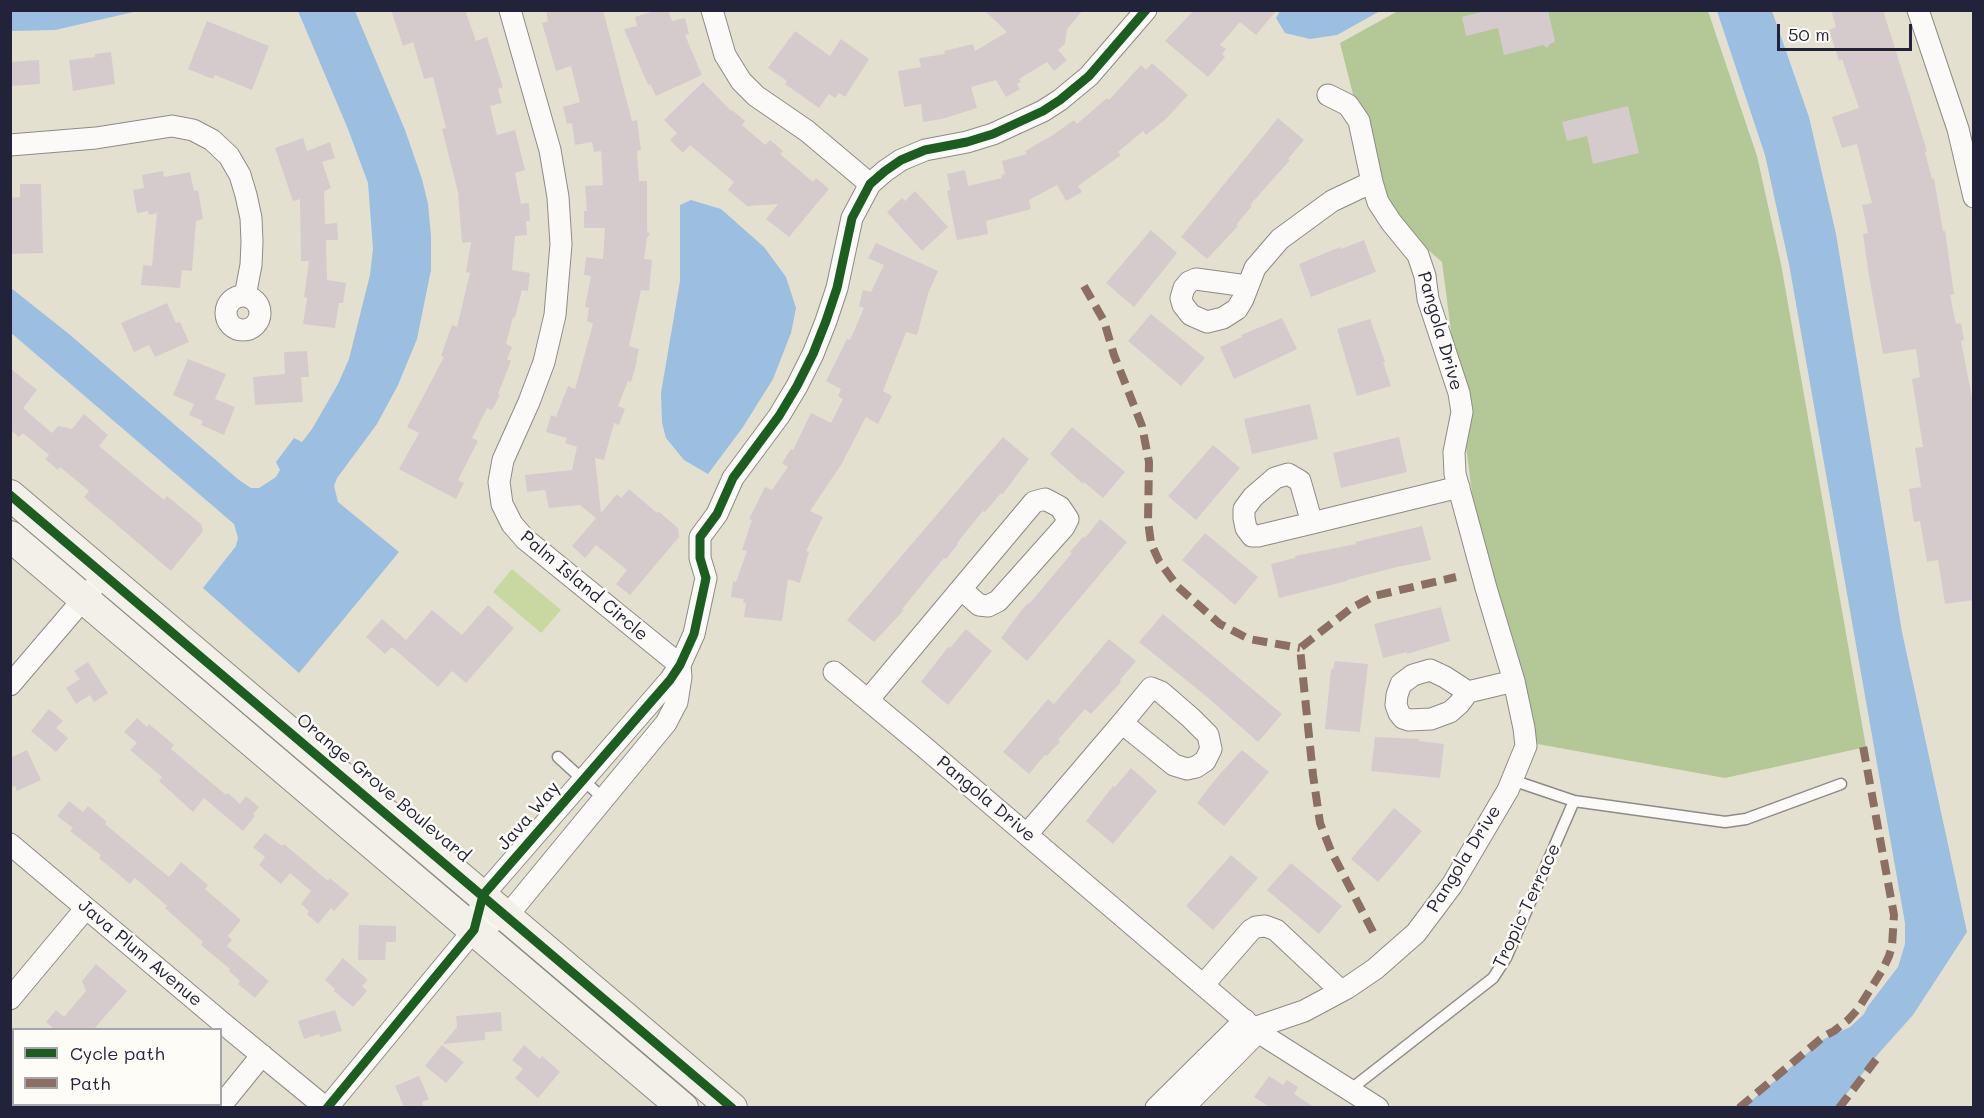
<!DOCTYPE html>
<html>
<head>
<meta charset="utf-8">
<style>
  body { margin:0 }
  #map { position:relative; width:1984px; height:1118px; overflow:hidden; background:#e4e0cf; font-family:Mali,sans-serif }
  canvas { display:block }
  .frame { position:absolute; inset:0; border:12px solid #22223b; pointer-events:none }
  .legend { position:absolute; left:12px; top:1028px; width:210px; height:78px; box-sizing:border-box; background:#fdfcf7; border:2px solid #a5a5ac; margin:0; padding:8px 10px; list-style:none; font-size:18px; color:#22223b }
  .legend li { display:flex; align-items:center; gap:12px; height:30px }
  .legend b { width:30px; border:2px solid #a5a5ac }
  .scale { position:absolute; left:1777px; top:24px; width:135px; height:27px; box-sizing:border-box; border:3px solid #22223b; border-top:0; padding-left:8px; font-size:18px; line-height:21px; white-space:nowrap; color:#22223b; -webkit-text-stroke:4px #fdfcf7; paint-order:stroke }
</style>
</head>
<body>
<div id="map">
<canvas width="1984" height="1118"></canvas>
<div class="frame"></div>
<ul class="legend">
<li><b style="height:8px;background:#1b5e20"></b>Cycle path</li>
<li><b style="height:8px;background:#8d6e63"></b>Path</li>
</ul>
<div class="scale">50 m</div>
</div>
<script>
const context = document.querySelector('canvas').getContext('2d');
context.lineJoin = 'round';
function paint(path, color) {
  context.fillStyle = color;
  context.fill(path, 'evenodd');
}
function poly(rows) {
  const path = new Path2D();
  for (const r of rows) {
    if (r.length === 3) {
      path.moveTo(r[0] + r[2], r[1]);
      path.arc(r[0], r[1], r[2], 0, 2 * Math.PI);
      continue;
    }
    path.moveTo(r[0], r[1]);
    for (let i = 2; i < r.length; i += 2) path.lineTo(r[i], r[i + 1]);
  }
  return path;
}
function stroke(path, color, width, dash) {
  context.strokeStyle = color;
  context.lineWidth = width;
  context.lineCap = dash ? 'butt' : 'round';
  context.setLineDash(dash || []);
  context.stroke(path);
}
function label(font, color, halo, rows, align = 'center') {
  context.font = font + ' Mali,sans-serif';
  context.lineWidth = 5;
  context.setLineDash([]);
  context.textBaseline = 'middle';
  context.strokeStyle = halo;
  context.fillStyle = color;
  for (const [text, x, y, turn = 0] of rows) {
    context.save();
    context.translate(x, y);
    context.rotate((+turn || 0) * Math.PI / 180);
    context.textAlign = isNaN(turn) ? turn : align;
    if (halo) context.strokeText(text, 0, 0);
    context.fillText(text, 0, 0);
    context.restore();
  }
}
paint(poly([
  [512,569,561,610,541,633,493,592]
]), '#c8d8a0');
paint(poly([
  [1398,11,1708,11,1757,156,1781,264,1866,747,1725,778,1532,743,1472,493,1442,262,1382,210,1340,43]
]), '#b4c897');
paint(poly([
  [10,11,11,10,138,11,55,30,11,31],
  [298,11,355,11,405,130,422,179,428,204,431,236,431,270,417,339,398,385,377,424,337,478,334,486,338,502,399,552,299,673,203,588,236,546,238,538,234,524,10,332,11,288,69,334,239,480,251,488,259,488,276,477,280,470,276,462,294,438,302,442,312,429,338,384,349,359,370,275,373,249,368,183,348,129],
  [1280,11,1280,10,1380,11,1337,35,1310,39,1285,33,1276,18],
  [1717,11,1772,11,1809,117,1836,234,1902,632,1967,932,1913,1015,1879,1053,1836,1107,1744,1107,1824,1039,1850,1027,1864,1014,1868,1006,1898,967,1905,944,1905,923,1789,264,1765,155],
  [691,200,721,209,764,247,786,277,796,308,791,333,773,379,743,427,708,474,684,460,666,438,662,423,661,393,680,281,680,205]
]), '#9bbee1');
paint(poly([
  [391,10,465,10,476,41,487,37,503,87,498,89,502,103,490,106,497,135,515,130,525,170,515,173,521,204,529,203,530,221,526,221,527,235,515,236,512,270,530,273,528,291,522,290,515,317,513,317,506,344,512,347,507,359,511,361,498,394,500,395,492,410,487,408,472,438,478,441,458,480,464,483,456,499,399,469,419,433,407,427,444,357,441,356,452,325,457,327,470,273,466,272,471,242,462,243,458,192,442,129,446,128,433,77,424,79,413,42,403,46],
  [546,10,603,10,632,121,637,120,641,150,637,151,639,181,647,181,647,231,650,234,647,238,644,259,652,260,649,291,641,290,629,346,639,349,636,361,637,361,631,382,628,381,618,406,625,409,619,425,614,423,604,460,595,458,601,513,617,494,621,498,629,489,657,513,658,511,678,528,679,537,630,595,616,584,627,570,596,545,585,558,572,546,596,518,580,505,549,508,545,490,527,492,525,475,572,470,577,447,565,443,567,438,546,432,551,415,556,417,568,386,575,389,593,324,587,321,589,308,585,307,591,276,584,275,586,257,603,259,605,228,584,228,584,211,587,211,585,186,603,185,601,151,594,152,592,142,575,145,572,123,567,124,563,107,580,102,571,66,556,71,542,23,548,21],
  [658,10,668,10,672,21,685,18,689,34,685,35,702,75,656,96,650,84,648,85,624,29,637,26,635,17],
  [984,10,1083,10,1067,29,1065,44,1058,50,1067,60,1054,71,1047,62,1019,79,1021,82,1017,84,1020,89,1006,97,996,80,971,87,977,108,942,119,923,122,921,104,904,107,898,71,921,67,919,58,945,54,944,51,973,44,975,51,1007,32],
  [1194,10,1277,10,1256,35,1240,22,1220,45,1226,49,1222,54,1225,57,1208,77,1165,41],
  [1489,10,1548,10,1555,42,1550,44,1547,48,1543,45,1504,55,1498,28,1466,36,1462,17],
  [1831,10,1883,10,1927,151,1925,152,1932,179,1934,178,1943,231,1945,231,1954,294,1950,295,1956,324,1961,323,1964,340,1961,341,1974,408,1974,600,1945,604,1938,560,1927,562,1920,521,1914,522,1909,489,1921,487,1915,448,1923,447,1912,379,1920,377,1916,349,1883,354,1869,276,1863,234,1868,233,1862,205,1872,203,1857,144,1842,148,1832,117,1859,108,1842,59,1839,61,1829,30,1836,27],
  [207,21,269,46,252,90,215,75,213,79,188,69],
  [795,31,830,56,841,39,869,59,845,97,839,93,835,98,829,94,819,108,785,84,787,81,768,68],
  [111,52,115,84,73,91,69,60,95,57,95,54],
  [39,60,40,84,10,86,10,62],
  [1152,63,1188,95,1166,119,1146,135,1143,131,1118,152,1121,155,1078,186,1082,192,1066,201,1057,185,1029,200,1031,209,986,221,988,234,957,240,947,191,950,190,947,174,965,170,968,186,1002,178,1001,175,1005,174,1002,161,1027,154,1025,151,1053,135,1074,120,1077,124,1107,98,1109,100,1141,65,1146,70],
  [703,82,731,111,732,110,745,121,742,125,765,145,770,140,783,151,780,154,813,182,816,178,829,189,789,237,766,219,778,204,747,206,728,190,734,182,690,145,683,153,670,140,677,133,664,120],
  [1628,106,1639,153,1593,164,1587,136,1567,141,1562,122],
  [1278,118,1304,140,1288,159,1290,160,1250,205,1252,206,1236,225,1238,226,1207,259,1181,237],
  [303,138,307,151,330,142,335,158,322,162,331,188,324,191,325,224,337,223,338,240,326,240,327,280,346,283,343,303,339,303,335,328,303,324,307,298,304,297,309,261,301,261,300,199,293,201,275,148],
  [163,171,164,177,190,172,194,191,198,190,203,219,196,221,192,271,182,270,180,288,141,285,143,265,152,266,157,213,149,215,148,211,137,213,133,190,144,188,142,175],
  [20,184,41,184,43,253,10,254,10,198,20,197],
  [915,191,948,227,922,251,887,212,902,198,905,201],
  [1151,230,1177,253,1134,307,1106,283],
  [1364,240,1376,272,1311,297,1299,264,1340,247,1341,249],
  [876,243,938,271,928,294,917,335,906,332,883,391,892,396,878,424,866,417,841,465,810,511,823,517,806,551,809,552,800,583,788,579,782,621,744,617,746,603,743,603,744,599,731,597,733,581,736,582,747,551,742,550,752,520,749,519,765,487,772,490,788,467,782,463,791,449,793,450,811,413,831,423,843,399,838,396,841,389,826,381,847,339,850,340,864,308,859,306,863,290,871,292,884,265,868,258],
  [167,303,176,323,180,322,189,342,155,357,149,345,134,352,121,323],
  [1151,314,1205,358,1181,386,1128,341],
  [1282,318,1297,349,1234,379,1220,347,1242,337,1241,335],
  [1370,319,1385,362,1383,362,1391,386,1357,396,1337,329],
  [307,351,309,377,301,377,303,402,255,405,253,377,285,374,284,352],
  [188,359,226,374,215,399,235,407,224,435,201,425,203,421,189,415,194,404,173,395],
  [10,368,37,390,23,408,52,433,58,426,72,429,84,414,108,435,99,446,164,500,167,496,201,524,203,531,171,571,84,497,89,491,60,467,58,470,45,459,49,455,23,433,19,437,10,430],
  [1310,404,1318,439,1252,454,1244,419],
  [1072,427,1125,472,1103,498,1084,482,1083,484,1050,454],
  [1003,437,1029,459,1002,495,1001,493,985,512,983,511,957,543,958,544,946,559,944,558,902,609,904,610,874,642,847,620],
  [1399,437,1407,472,1341,488,1333,453],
  [1213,445,1240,468,1196,520,1168,496],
  [1100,519,1127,542,1027,661,1001,638,1021,611,1028,603,1029,604,1072,553,1070,552,1083,537,1085,538],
  [1422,526,1431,560,1397,567,1347,580,1347,581,1279,598,1271,564,1295,558,1295,556,1356,544,1355,542],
  [1205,533,1258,577,1235,605,1182,560],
  [488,605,514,628,466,683,452,671,438,687,392,647,385,654,366,637,382,619,406,640,432,610,462,635],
  [1441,607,1450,641,1407,654,1407,652,1383,658,1374,624],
  [1163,614,1282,714,1258,742,1206,696,1139,642],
  [966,629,992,651,948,705,921,682,948,647,950,648],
  [1109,639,1136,661,1120,680,1121,682,1091,714,1085,709,1058,740,1060,742,1053,749,1047,756,1045,755,1029,774,1003,752,1048,699,1054,704],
  [1335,661,1368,664,1360,732,1325,729,1331,669,1333,669],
  [88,662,108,693,94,702,90,695,76,704,66,688,80,679,74,671],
  [49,709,63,721,56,728,68,738,56,752,31,731],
  [137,718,147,727,149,724,174,745,171,749,226,795,228,793,240,804,246,796,259,807,253,814,255,816,243,831,204,798,193,812,159,781,162,777,130,750,137,743,124,732],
  [1375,737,1419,739,1419,741,1444,744,1440,778,1371,771],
  [27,750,41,780,17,791,15,786,10,788,10,758],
  [1242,750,1269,772,1224,826,1197,803,1218,776],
  [1131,768,1157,791,1113,844,1086,821,1113,786,1115,787],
  [69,801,83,812,88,806,107,822,105,824,169,877,181,862,208,885,205,889,241,920,228,936,232,940,227,946,270,982,268,982,255,998,238,984,240,981,229,971,230,969,201,945,203,942,165,908,167,906,135,878,130,884,99,858,101,855,70,831,73,828,57,816],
  [1394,808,1422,831,1378,882,1351,859],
  [265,833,282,846,284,844,328,881,330,878,349,894,334,911,331,908,318,924,307,914,309,911,301,904,311,891,290,873,281,884,259,865,265,857,253,847],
  [1231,855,1258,878,1213,930,1186,906],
  [1291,863,1342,906,1319,934,1267,890],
  [359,925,396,926,396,942,386,942,385,960,358,960],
  [343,958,368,980,362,986,367,991,353,1007,334,991,335,989,325,980],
  [96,964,127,991,94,1029,54,1029,46,1022,56,1010,64,1017,86,991,82,981],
  [335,1010,342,1031,320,1037,319,1034,304,1039,298,1021],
  [501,1012,502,1031,485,1032,485,1040,443,1044,457,1027,456,1016],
  [442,1045,464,1062,446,1083,425,1066],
  [524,1045,540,1059,542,1056,560,1072,538,1098,515,1078,523,1069,512,1060],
  [419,1076,429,1099,422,1102,424,1107,404,1107,395,1086],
  [1269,1076,1283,1085,1287,1080,1298,1087,1294,1094,1314,1107,1269,1107,1254,1097]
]), '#d5cbcc');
const lane = poly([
  [558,757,605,800],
  [1512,780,1574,801,1725,822,1746,819,1841,784],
  [1351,1089,1493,978,1506,958,1574,801]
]);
const street = poly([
  [712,10,725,55,741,81,756,96,807,131,870,184],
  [1918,10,1958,129,1974,197],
  [10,145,96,138,172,126,193,130,212,140,229,156,240,175,246,195,251,218,252,242,251,265,245,296],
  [1247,286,1196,279,1189,282,1184,288,1181,298,1183,305,1191,315,1207,322,1223,318,1237,309,1243,299,1255,268,1280,239,1332,201,1372,182],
  [243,313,17],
  [1312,523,1300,481,1288,474,1275,478,1253,497,1244,509,1244,518,1246,528,1252,536,1258,536,1312,523,1459,487],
  [834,672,923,746,1258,1032,1378,1108],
  [10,685,92,589],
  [1468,692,1445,677,1430,670,1413,675,1401,684,1397,695,1396,705,1399,713,1403,718,1409,720,1431,719,1450,712,1459,704,1468,692,1514,681],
  [868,700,961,589,1034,502,1045,499,1060,507,1068,519,1064,527,998,601,988,606,979,605,961,589],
  [1027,834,1046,812,1122,723,1151,688,1161,692,1191,718,1208,735,1211,749,1205,761,1196,767,1187,769,1174,765,1122,723],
  [10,844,225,1025,326,1108],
  [494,921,507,916,666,723,677,702,681,677,680,665,525,539,512,524,502,504,499,482,503,460,529,402,544,362,555,315,561,244,558,197,550,150,510,10],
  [1204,984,1251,930,1256,927,1265,926,1276,930,1341,991],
  [10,999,86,908],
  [1254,1028,1304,1011,1347,988,1375,969,1416,933,1452,885,1508,790,1526,746,1524,728,1514,681,1486,588,1455,474,1454,452,1462,412,1459,393,1428,299,1425,276,1418,255,1391,222,1378,202,1372,182,1359,121,1348,105,1328,95],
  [219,1108,262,1055],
  [327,1108,474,930,483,895,670,680,680,665,694,634,706,578,700,558,700,537,717,514,733,478,779,416,797,386,813,354,826,321,837,288,852,218,870,184,885,171,901,160,925,150,967,142,993,134,1043,111,1060,100,1089,76,1146,10],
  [1156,1108,1245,1020],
  [1183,1108,1258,1032]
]);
const secondary = poly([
  [10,495,732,1108],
  [10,536,683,1108]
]);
stroke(lane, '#8d8b86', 13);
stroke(street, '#8d8b86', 23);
stroke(secondary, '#8d8b86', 32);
stroke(poly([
  [1740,1107,1741,1108]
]), '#bcbbbb', 3, [1.5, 4.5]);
stroke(lane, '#fbfaf8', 10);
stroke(street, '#fbfaf8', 21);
stroke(secondary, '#f3f0e9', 30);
stroke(poly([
  [1084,286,1104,321,1114,355,1142,426,1149,462,1148,521,1151,543,1159,561,1178,587,1220,624,1249,639,1300,648],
  [1373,932,1331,851,1320,823,1313,775,1300,648,1350,609,1374,596,1456,577],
  [1739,1108,1823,1037,1834,1031,1848,1020,1858,1009,1883,969,1889,956,1892,946,1894,915,1863,746],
  [1839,1108,1878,1057]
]), '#8d6e63', 8, [15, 8]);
stroke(poly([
  [10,495,732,1108],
  [327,1108,474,930,483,895,670,680,680,665,694,634,706,578,700,558,700,537,717,514,733,478,779,416,797,386,813,354,826,321,837,288,852,218,870,184,885,171,901,160,925,150,967,142,993,134,1043,111,1060,100,1089,76,1146,10]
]), '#1b5e20', 9);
label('18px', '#22223b', '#fdfcf7', [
  ["Pangola Drive",1440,331,74],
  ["Palm Island Circle",584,586,40],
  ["Orange Grove Boulevard",383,788,40],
  ["Pangola Drive",986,799,40],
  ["Java Way",529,816,-49],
  ["Pangola Drive",1464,859,-58],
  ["Tropic Terrace",1527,906,-65],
  ["Java Plum Avenue",140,953,40]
]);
</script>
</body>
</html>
